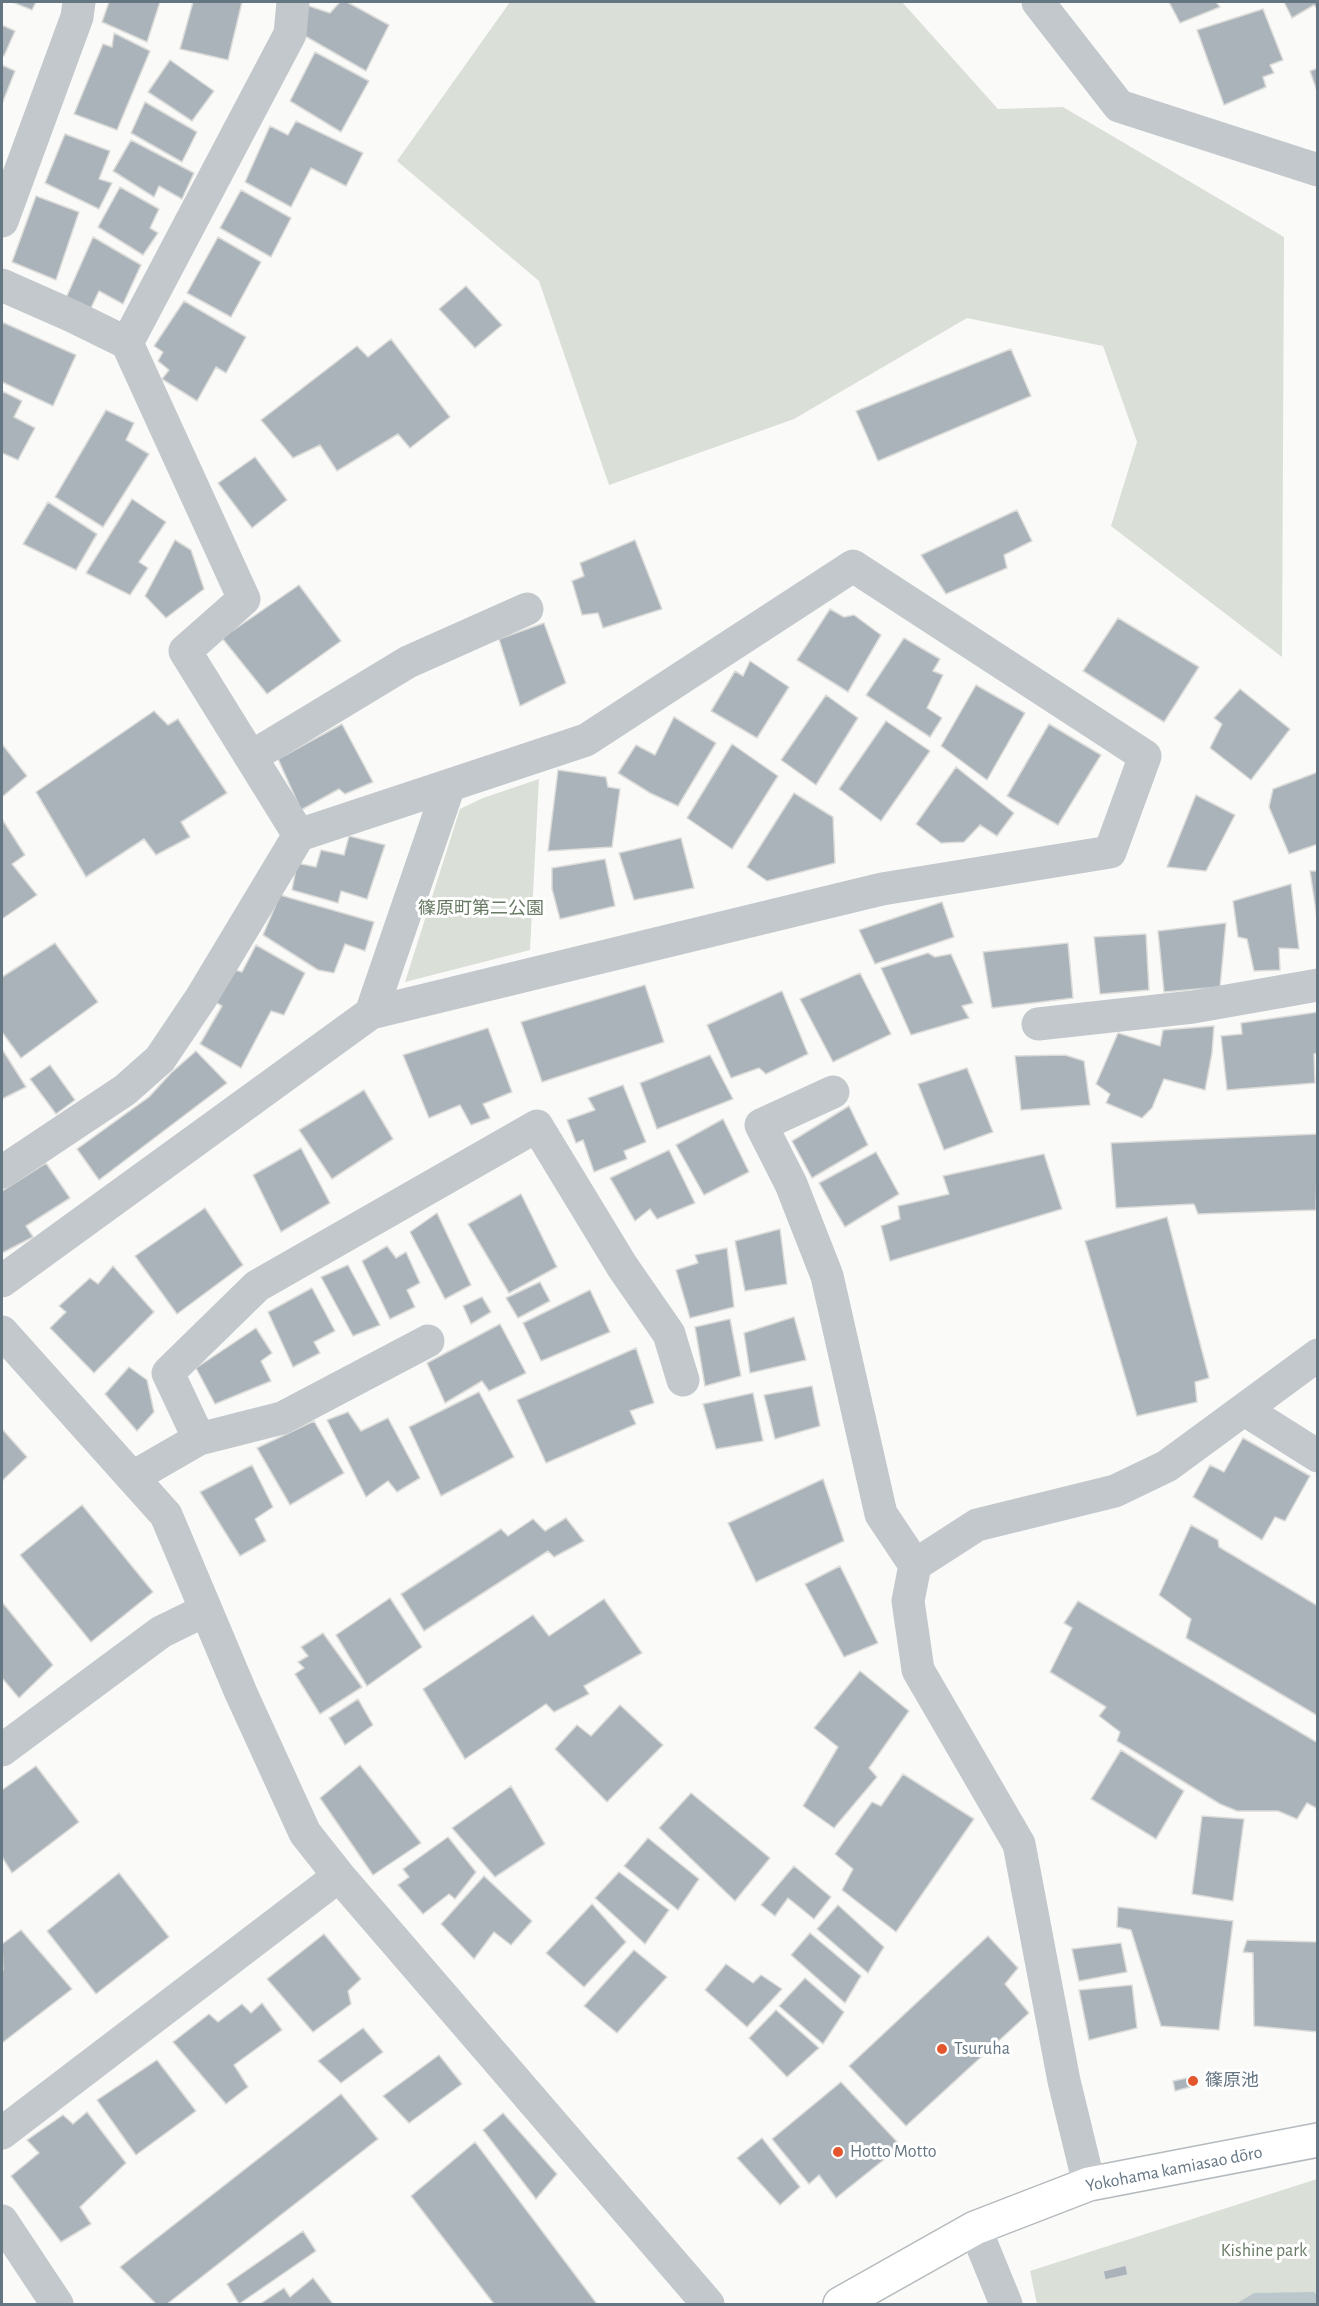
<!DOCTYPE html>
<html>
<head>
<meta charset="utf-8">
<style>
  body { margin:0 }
  #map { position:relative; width:1319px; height:2306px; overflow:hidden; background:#fafaf8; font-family:"Alegreya Sans",sans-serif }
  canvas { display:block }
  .frame { position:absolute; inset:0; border:3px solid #657683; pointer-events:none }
</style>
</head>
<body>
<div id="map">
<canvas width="1319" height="2306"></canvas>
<div class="frame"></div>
</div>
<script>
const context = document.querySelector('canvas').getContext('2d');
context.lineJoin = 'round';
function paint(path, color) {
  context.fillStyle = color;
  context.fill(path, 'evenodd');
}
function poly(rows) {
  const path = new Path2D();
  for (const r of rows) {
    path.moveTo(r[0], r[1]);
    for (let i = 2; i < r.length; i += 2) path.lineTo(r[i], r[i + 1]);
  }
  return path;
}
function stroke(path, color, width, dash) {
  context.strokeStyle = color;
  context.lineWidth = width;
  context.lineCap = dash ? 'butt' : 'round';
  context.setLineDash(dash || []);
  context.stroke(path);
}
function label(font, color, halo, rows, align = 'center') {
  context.font = font + ' "Alegreya Sans","Noto Sans JP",sans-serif';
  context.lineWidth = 6;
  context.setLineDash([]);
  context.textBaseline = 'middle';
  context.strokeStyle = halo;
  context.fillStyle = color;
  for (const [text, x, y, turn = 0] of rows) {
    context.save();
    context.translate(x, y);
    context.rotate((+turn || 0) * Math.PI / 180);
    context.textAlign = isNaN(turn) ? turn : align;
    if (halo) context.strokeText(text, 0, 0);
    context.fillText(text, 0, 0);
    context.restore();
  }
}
paint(poly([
  [510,2,902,2,998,109,1063,107,1284,237,1282,657,1111,526,1137,442,1103,346,967,318,794,419,609,485,539,281,397,161],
  [539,779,530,950,405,982,460,809,483,798],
  [1317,2179,1317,2304,1037,2304,1030,2271]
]), '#dadfd7');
paint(poly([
  [1314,2292,1317,2295,1317,2304,1236,2304,1254,2293]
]), '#bbc7cb');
const building = poly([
  [12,2,36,2,32,10,12,2],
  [109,2,160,2,147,42,102,22,109,2],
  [193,2,242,2,228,60,180,49,193,2],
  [340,2,347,2,389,25,366,71,298,32,306,5,330,13,340,2],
  [1169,2,1216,2,1220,7,1180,23,1169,2],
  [1284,2,1318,2,1318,10,1314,5,1292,18,1284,2],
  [1263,9,1283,60,1270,65,1274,73,1263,77,1266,87,1224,105,1197,30,1263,9],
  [2,25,15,31,4,56,2,55,2,25],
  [114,33,150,51,117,130,74,114,103,44,112,47,114,33],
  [315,52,369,81,341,132,290,101,315,52],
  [170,60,214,91,192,121,148,92,170,60],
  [2,65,15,71,2,104,2,65],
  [1318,68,1318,94,1310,71,1318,68],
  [145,102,197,132,182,162,131,133,145,102],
  [296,121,363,153,346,186,311,168,291,207,245,182,270,126,288,135,296,121],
  [65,134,110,151,99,179,112,183,99,209,45,183,65,134],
  [131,140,194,173,182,199,159,186,154,197,113,171,131,140],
  [120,187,159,209,150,228,158,233,143,255,98,227,120,187],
  [241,190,291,218,271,257,220,228,241,190],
  [36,196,79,212,56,280,12,262,36,196],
  [93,237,141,265,123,304,99,291,90,310,66,298,93,237],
  [218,237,261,262,231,317,187,293,218,237],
  [466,286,502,325,475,348,439,309,466,286],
  [184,301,246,337,226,373,216,367,197,401,162,379,169,370,158,361,163,352,154,346,184,301],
  [2,322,76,355,53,406,2,382,2,322],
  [391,339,450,417,410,448,398,434,337,471,320,445,293,458,261,420,357,346,368,357,391,339],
  [1011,349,1031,396,878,461,856,411,1011,349],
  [2,391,22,401,14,417,35,428,18,460,2,453,2,391],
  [106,410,134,423,126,440,149,454,103,527,55,497,106,410],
  [255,457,287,500,252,528,218,483,255,457],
  [132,499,166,522,139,562,148,568,130,595,86,573,132,499],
  [48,502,97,534,76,570,23,544,48,502],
  [1017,510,1032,541,1004,555,1007,568,946,594,921,555,1017,510],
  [175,540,191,550,204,589,166,618,145,596,175,540],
  [635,540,662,609,603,628,598,613,582,615,572,581,584,576,580,563,635,540],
  [299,585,341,641,267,694,222,638,299,585],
  [830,609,844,617,854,615,881,635,848,692,797,660,830,609],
  [1118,618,1199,667,1164,722,1083,671,1118,618],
  [544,623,566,683,520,706,499,639,544,623],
  [904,638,940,659,933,671,943,675,927,708,942,718,930,737,866,695,904,638],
  [750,661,789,687,757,738,711,711,735,671,743,676,750,661],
  [976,685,1025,713,987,780,941,746,976,685],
  [1240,689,1290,729,1251,780,1210,748,1222,724,1214,718,1240,689],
  [826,695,858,718,816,785,781,760,826,695],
  [154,711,168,725,178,719,227,793,181,822,190,837,156,855,144,839,86,877,36,792,154,711],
  [674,717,716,743,678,806,650,793,618,773,636,745,655,755,674,717],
  [886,721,930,751,881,821,839,789,886,721],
  [342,724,373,782,345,794,339,789,301,810,278,759,342,724],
  [1049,724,1101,755,1058,825,1007,796,1049,724],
  [2,744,27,776,2,797,2,744],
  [732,744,778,776,732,849,687,818,732,744],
  [956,767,1014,813,997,836,980,825,964,842,941,843,916,824,956,767],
  [558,770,606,777,608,787,620,789,612,847,548,851,558,770],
  [1318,772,1318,844,1289,854,1269,807,1273,789,1318,772],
  [794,793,833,817,835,863,767,881,747,867,794,793],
  [1196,795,1235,815,1206,871,1167,867,1196,795],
  [2,819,25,855,12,864,37,895,2,919,2,819],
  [349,836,385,845,367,899,341,891,338,903,292,890,297,863,316,867,321,850,344,855,349,836],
  [681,838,694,888,634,900,619,853,681,838],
  [605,859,615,906,560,919,552,889,552,868,605,859],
  [1310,871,1318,871,1318,925,1310,871],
  [1291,884,1299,949,1279,948,1280,970,1254,971,1247,939,1238,937,1233,901,1291,884],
  [280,895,374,922,365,951,345,944,334,973,318,970,263,935,280,895],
  [942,902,954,937,875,964,859,930,942,902],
  [1226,923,1220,987,1164,992,1158,931,1226,923],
  [1146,934,1149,990,1100,994,1094,937,1146,934],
  [55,943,98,1002,21,1058,2,1032,2,977,55,943],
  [1068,943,1073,998,992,1008,983,952,1068,943],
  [256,945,305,973,284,1015,271,1011,241,1068,200,1044,222,1006,213,1001,231,969,242,972,256,945],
  [928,953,935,957,951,954,973,1003,962,1006,969,1018,911,1035,881,968,928,953],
  [860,973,891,1034,833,1062,800,999,860,973],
  [645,985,664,1042,542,1082,521,1022,645,985],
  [782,991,808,1054,766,1074,759,1068,731,1078,707,1025,782,991],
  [1318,1012,1318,1053,1314,1054,1315,1083,1227,1090,1221,1036,1242,1034,1241,1023,1318,1012],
  [1214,1026,1212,1053,1205,1090,1164,1079,1152,1108,1142,1118,1106,1103,1110,1094,1096,1084,1118,1033,1160,1046,1163,1030,1214,1026],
  [488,1028,512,1092,483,1104,490,1118,471,1125,460,1105,429,1118,403,1055,488,1028],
  [2,1049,26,1087,2,1099,2,1049],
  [196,1051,227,1083,99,1180,77,1149,149,1097,171,1073,196,1051],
  [710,1055,733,1099,657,1129,640,1083,710,1055],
  [1065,1055,1084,1061,1090,1105,1021,1110,1015,1056,1065,1055],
  [50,1065,75,1100,56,1114,30,1079,50,1065],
  [967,1068,993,1132,944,1150,918,1084,967,1068],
  [623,1085,646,1142,624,1151,627,1159,594,1172,583,1140,576,1143,567,1120,595,1110,588,1098,623,1085],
  [364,1090,393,1139,332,1179,299,1130,364,1090],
  [849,1106,868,1145,812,1178,792,1141,849,1106],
  [723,1119,749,1172,704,1195,676,1145,723,1119],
  [1318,1134,1316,1210,1198,1214,1194,1204,1116,1208,1111,1143,1318,1134],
  [301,1148,330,1203,281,1232,253,1175,301,1148],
  [669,1150,695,1203,657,1219,650,1209,635,1221,610,1178,669,1150],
  [876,1152,899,1194,845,1227,819,1183,876,1152],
  [1044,1154,1062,1209,890,1261,881,1226,900,1219,898,1206,949,1194,943,1176,1044,1154],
  [46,1163,70,1198,26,1226,33,1237,2,1253,2,1191,46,1163],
  [521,1194,557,1267,509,1293,468,1224,521,1194],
  [205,1208,243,1265,177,1314,135,1256,205,1208],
  [437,1213,471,1285,445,1299,410,1232,437,1213],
  [1167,1217,1209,1378,1195,1382,1197,1402,1137,1416,1085,1241,1167,1217],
  [780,1229,787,1284,745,1291,735,1241,780,1229],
  [387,1246,396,1258,406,1252,420,1283,407,1290,415,1307,390,1319,362,1261,387,1246],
  [727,1248,734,1307,690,1318,676,1270,698,1263,695,1255,727,1248],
  [348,1265,380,1325,353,1336,321,1277,348,1265],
  [113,1266,154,1312,94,1373,50,1328,66,1312,59,1306,90,1278,98,1284,113,1266],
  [540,1282,550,1301,518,1318,506,1298,540,1282],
  [312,1288,335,1331,314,1342,320,1353,293,1367,268,1312,312,1288],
  [590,1290,610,1332,541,1361,523,1323,590,1290],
  [482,1297,491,1312,471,1324,463,1306,482,1297],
  [794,1317,806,1360,750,1373,744,1333,794,1317],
  [730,1319,741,1376,705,1386,695,1327,730,1319],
  [500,1324,526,1373,489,1391,482,1381,445,1403,427,1363,500,1324],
  [256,1328,272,1353,261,1361,271,1381,215,1404,196,1368,256,1328],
  [636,1348,654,1403,630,1411,636,1424,546,1463,517,1400,636,1348],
  [129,1367,147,1380,154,1412,137,1431,105,1394,129,1367],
  [812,1386,820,1426,775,1439,764,1395,812,1386],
  [479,1392,514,1457,441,1496,409,1427,479,1392],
  [753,1393,763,1441,716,1449,703,1404,753,1393],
  [348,1412,361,1431,388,1418,420,1478,397,1492,388,1481,366,1497,327,1420,348,1412],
  [314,1421,344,1473,290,1505,257,1448,314,1421],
  [2,1429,27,1457,2,1481,2,1429],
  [1243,1438,1310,1476,1285,1521,1275,1517,1262,1540,1193,1497,1210,1465,1224,1472,1243,1438],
  [252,1465,273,1507,255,1519,266,1541,240,1556,200,1492,252,1465],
  [823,1479,844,1541,756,1582,728,1523,823,1479],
  [82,1505,153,1592,91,1642,20,1555,82,1505],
  [566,1518,584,1541,554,1557,548,1551,424,1631,401,1594,501,1529,508,1536,533,1519,545,1531,566,1518],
  [1191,1525,1218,1540,1219,1547,1318,1606,1318,1716,1186,1638,1191,1619,1159,1595,1191,1525],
  [840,1566,878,1643,844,1657,805,1584,840,1566],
  [390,1598,422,1647,367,1686,336,1635,390,1598],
  [604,1599,642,1653,584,1686,589,1694,554,1712,546,1704,465,1759,423,1689,533,1615,549,1636,604,1599],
  [1078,1601,1318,1743,1318,1809,1307,1803,1297,1819,1278,1811,1237,1811,1220,1804,1117,1741,1120,1732,1099,1716,1106,1707,1050,1672,1072,1628,1064,1623,1078,1601],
  [2,1602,53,1665,19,1698,2,1678,2,1602],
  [323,1633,362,1687,320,1714,295,1674,304,1668,298,1662,308,1656,301,1647,323,1633],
  [860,1671,909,1711,869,1768,877,1777,834,1828,803,1806,838,1747,814,1728,860,1671],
  [358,1699,373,1725,345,1745,329,1718,358,1699],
  [620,1705,663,1745,607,1802,555,1749,577,1725,591,1736,620,1705],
  [1121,1750,1184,1791,1156,1839,1091,1799,1121,1750],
  [360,1765,421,1843,373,1875,320,1798,360,1765],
  [36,1766,79,1822,12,1873,2,1857,2,1790,36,1766],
  [903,1774,974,1819,896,1932,842,1890,853,1869,835,1854,872,1802,881,1806,903,1774],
  [511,1786,545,1844,495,1877,452,1828,511,1786],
  [691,1793,770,1858,735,1901,659,1828,691,1793],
  [1202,1816,1244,1819,1233,1901,1192,1894,1202,1816],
  [448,1837,476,1872,455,1899,449,1894,423,1914,398,1885,409,1877,403,1869,448,1837],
  [648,1838,699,1879,678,1910,624,1866,648,1838],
  [794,1866,831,1897,814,1919,788,1898,775,1916,761,1905,794,1866],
  [619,1872,669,1910,645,1944,595,1898,619,1872],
  [119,1873,169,1937,96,1994,47,1931,119,1873],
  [484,1876,532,1921,511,1945,494,1932,474,1959,441,1924,484,1876],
  [592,1904,626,1942,584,1987,546,1953,592,1904],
  [838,1905,884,1947,868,1973,817,1929,838,1905],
  [1118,1907,1233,1921,1219,2030,1161,2026,1131,1930,1117,1927,1118,1907],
  [21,1930,72,1989,2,2043,2,1971,3,1970,2,1944,21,1930],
  [810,1933,861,1976,845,2003,791,1955,810,1933],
  [324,1934,361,1979,348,1991,351,2004,313,2032,267,1979,324,1934],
  [988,1936,1018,1968,1005,1984,1029,2013,906,2126,849,2066,988,1936],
  [1247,1940,1318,1942,1318,2032,1254,2026,1253,1953,1243,1952,1247,1940],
  [1121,1943,1127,1972,1079,1981,1072,1949,1121,1943],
  [634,1950,667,1977,617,2033,584,2006,634,1950],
  [726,1964,753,1983,761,1975,782,1989,747,2027,705,1990,726,1964],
  [805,1978,844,2012,823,2044,779,2006,805,1978],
  [1132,1985,1137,2028,1089,2040,1079,1990,1132,1985],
  [262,2003,282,2030,234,2065,248,2087,226,2104,173,2042,209,2014,218,2022,242,2004,251,2013,262,2003],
  [776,2010,819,2048,787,2077,749,2038,776,2010],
  [363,2028,383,2052,341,2083,318,2061,363,2028],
  [439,2055,462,2084,409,2123,383,2096,439,2055],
  [157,2060,196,2111,136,2155,97,2100,157,2060],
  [1196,2076,1198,2085,1175,2091,1173,2081,1196,2076],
  [841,2082,901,2146,836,2198,819,2175,809,2184,772,2139,841,2082],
  [341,2094,378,2139,167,2304,156,2304,120,2267,341,2094],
  [87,2112,126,2163,80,2207,91,2224,61,2242,11,2176,39,2153,27,2140,63,2115,73,2124,87,2112],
  [503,2113,557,2174,536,2199,483,2130,503,2113],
  [762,2138,800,2187,780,2205,737,2158,762,2138],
  [475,2142,597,2304,494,2304,411,2196,475,2142],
  [303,2231,316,2251,239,2304,227,2284,303,2231],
  [1126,2265,1128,2275,1105,2280,1103,2271,1126,2265],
  [313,2278,333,2304,260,2304,284,2288,290,2297,313,2278]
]);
paint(building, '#aab3b9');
stroke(building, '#dcdcda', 1.5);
const major = poly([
  [840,2304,975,2228,1089,2184,1318,2140]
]);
stroke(major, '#b5babe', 36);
stroke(poly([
  [1038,2,1119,106,1318,170],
  [2,221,77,17,79,2],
  [2,285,72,316,127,343,290,34,293,2],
  [251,757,408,662,527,609],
  [371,1013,449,786],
  [1038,1024,1193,1007,1318,985],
  [833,1092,761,1125,791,1184,827,1276,881,1514,915,1565],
  [2,1172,125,1090,160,1059,201,998,299,835,185,651,244,599,127,343],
  [2,1281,371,1013,882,889,1110,852,1145,756,853,566,586,740,299,835],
  [2,1332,166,1515,241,1693,305,1833,339,1876,708,2304],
  [1245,1410,1318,1456],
  [199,1439,282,1418,428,1341],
  [133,1477,199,1439,168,1373,257,1286,537,1126,622,1266,669,1334,683,1380],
  [2,1750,161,1632,206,1610],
  [2,2133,339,1876],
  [1089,2184,1064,2081,1019,1844,918,1670,908,1601,915,1565,977,1525,1115,1491,1167,1466,1318,1355],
  [2,2221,57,2304],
  [975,2228,1006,2304]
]), '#c3c8cc', 33);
stroke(major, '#fff', 33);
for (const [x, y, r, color] of [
  [942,2049,6,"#e4572e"],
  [1193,2081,6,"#e4572e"],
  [838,2152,6,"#e4572e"]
]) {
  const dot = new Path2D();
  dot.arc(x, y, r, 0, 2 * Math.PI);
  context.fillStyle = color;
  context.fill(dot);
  stroke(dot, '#fff', 2);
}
label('18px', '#687a64', '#fff', [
  ["篠原町第二公園",481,909],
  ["Kishine park",1264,2251]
]);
label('18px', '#657683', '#fff', [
  ["Tsuruha",954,2049],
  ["篠原池",1205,2081],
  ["Hotto Motto",850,2152]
], 'left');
label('18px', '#657683', '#fff', [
  ["Yokohama kamiasao dōro",1174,2169,-11]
]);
</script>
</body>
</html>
